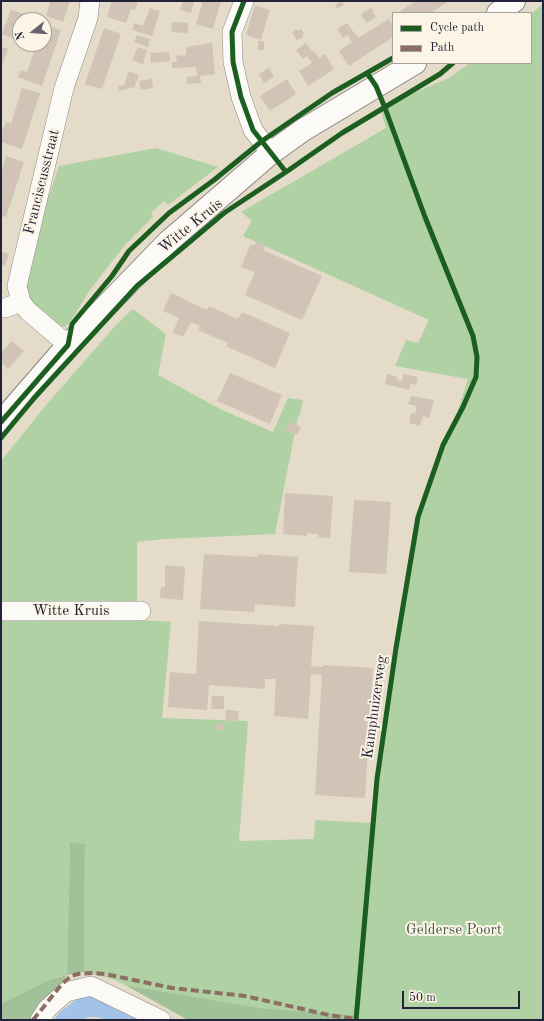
<!DOCTYPE html>
<html>
<head>
<meta charset="utf-8">
<style>
  body { margin:0 }
  #map { position:relative; width:544px; height:1021px; overflow:hidden; background:#e4dbc9; font-family:"Old Standard TT",serif }
  canvas { display:block }
  .frame { position:absolute; inset:0; border:2px solid #22223b; pointer-events:none }
  .legend { position:absolute; left:392px; top:12px; width:140px; height:52px; box-sizing:border-box; background:#fcf5e5; border:1px solid #a5a1a1; margin:0; padding:5px 7px; list-style:none; font-size:12px; color:#22223b }
  .legend li { display:flex; align-items:center; gap:8px; height:20px }
  .legend b { width:20px; border:1px solid #a5a1a1 }
  .north { position:absolute; left:12px; top:12px; width:40px; height:40px; box-sizing:border-box; background:#fcf5e5; border:1px solid #a5a1a1; border-radius:50%; rotate:253deg; font-size:11px; font-weight:700; line-height:16px; text-align:center; color:#22223b }
  .north::after { content:''; display:block; margin:auto; width:14px; height:18px; background:#66636d; clip-path:polygon(50% 0,100% 100%,50% 72%,0 100%) }
  .scale { position:absolute; left:402px; top:991px; width:118px; height:18px; box-sizing:border-box; border:2px solid #22223b; border-top:0; padding-left:5px; font-size:12px; line-height:14px; white-space:nowrap; color:#22223b; -webkit-text-stroke:3px #fcf5e5; paint-order:stroke }
</style>
</head>
<body>
<div id="map">
<canvas width="544" height="1021"></canvas>
<div class="frame"></div>
<ul class="legend">
<li><b style="height:5px;background:#1b5e20"></b>Cycle path</li>
<li><b style="height:5px;background:#8d6e63"></b>Path</li>
</ul>
<div class="north">N</div>
<div class="scale">50 m</div>
</div>
<script>
const context = document.querySelector('canvas').getContext('2d');
context.lineJoin = 'round';
function paint(path, color) {
  context.fillStyle = color;
  context.fill(path, 'evenodd');
}
function poly(rows) {
  const path = new Path2D();
  for (const r of rows) {
    path.moveTo(r[0], r[1]);
    for (let i = 2; i < r.length; i += 2) path.lineTo(r[i], r[i + 1]);
  }
  return path;
}
function stroke(path, color, width, dash) {
  context.strokeStyle = color;
  context.lineWidth = width;
  context.lineCap = dash ? 'butt' : 'round';
  context.setLineDash(dash || []);
  context.stroke(path);
}
function label(font, color, halo, rows, align = 'center') {
  context.font = font + ' "Old Standard TT",serif';
  context.lineWidth = 4;
  context.setLineDash([]);
  context.textBaseline = 'middle';
  context.strokeStyle = halo;
  context.fillStyle = color;
  for (const [text, x, y, turn = 0] of rows) {
    context.save();
    context.translate(x, y);
    context.rotate((+turn || 0) * Math.PI / 180);
    context.textAlign = isNaN(turn) ? turn : align;
    if (halo) context.strokeText(text, 0, 0);
    context.fillText(text, 0, 0);
    context.restore();
  }
}
paint(poly([
  [543,4,543,1020,356,1020,356,1015,260,1008,125,985,112,979,84,972,85,844,70,843,67,975,49,980,1,1004,1,617,104,618,171,622,162,718,248,721,239,841,314,839,315,820,374,823,388,709,417,524,426,491,438,460,459,416,458,410,468,379,395,366,406,340,418,343,429,320,243,236,252,221,241,212,386,128,381,111,401,98,449,78,470,63,531,63,531,14],
  [156,148,218,167,168,205,164,201,151,213,153,217,124,246,90,290,70,322,65,327,60,327,30,301,26,288,36,234,59,166],
  [133,309,166,334,158,375,220,409,273,432,288,398,303,400,300,415,298,416,275,534,164,539,137,542,137,605,1,603,1,461,47,404,117,324]
]), '#afd1a3');
paint(poly([
  [70,842,85,844,84,972,67,975,34,1020,1,1020,1,1004,49,980,67,975],
  [125,985,260,1008,356,1015,356,1020,188,1020]
]), '#a1c299');
paint(poly([
  [93,996,154,1020,107,1020,96,1017,89,1017,82,1020,54,1020,59,1013,77,999]
]), '#a3c2e7');
paint(poly([
  [51,1,70,1,63,22,46,16],
  [112,1,138,1,135,10,131,9,126,23,107,17],
  [183,1,194,1,191,13,180,10],
  [203,1,221,1,213,29,196,24],
  [341,1,344,5,337,9,335,5],
  [416,1,449,1,431,13,402,13,400,11],
  [255,5,270,10,261,40,246,35],
  [150,8,160,11,152,36,132,30,134,23,143,26],
  [371,8,376,17,366,23,361,14],
  [11,10,27,15,25,20,20,20,20,23,18,22,15,30,20,31,20,33,17,40,2,34],
  [389,19,393,26,393,37,349,66,339,51,352,42,348,35,343,38,337,29,347,23,358,38],
  [172,22,188,23,188,33,171,32],
  [44,24,61,30,42,86,18,77,21,70,27,72,34,52,28,50,30,44,44,44],
  [104,28,121,34,102,89,85,84],
  [297,29,298,31,301,29,304,34,302,35,303,37,297,40,292,32],
  [137,35,150,39,148,47,134,42],
  [258,41,264,41,264,50,258,50],
  [212,43,215,74,200,76,201,83,187,84,187,77,197,76,196,67,172,68,172,62,177,62,176,56,186,55,186,47],
  [306,43,312,52,314,51,319,58,325,54,334,69,308,86,299,71,312,63,307,56,303,59,296,50],
  [1,47,8,49,1,67],
  [138,47,147,50,143,64,132,60],
  [169,52,170,61,151,63,150,53],
  [269,68,274,77,264,83,259,74],
  [129,71,139,75,134,88,131,87,131,88,119,91,118,86,124,85],
  [152,79,153,88,141,90,139,81],
  [287,79,296,94,270,111,260,96],
  [22,88,40,93,22,149,1,142,1,135,3,128,4,128,6,122,11,124],
  [6,156,24,162,6,217,1,216,1,173],
  [256,242,265,246,263,250,322,276,302,320,245,295,255,272,241,267,251,244,254,246],
  [1,251,9,254,4,267,1,265],
  [171,293,207,310,209,306,238,319,242,312,290,333,275,368,226,346,228,343,198,330,200,326,191,322,183,337,173,332,179,318,163,311],
  [12,341,24,351,8,369,1,362,1,353],
  [230,373,282,395,270,424,217,401],
  [387,374,397,377,397,380,402,381,403,374,418,377,416,385,411,383,409,390,385,384],
  [411,396,434,400,429,418,423,416,420,426,409,423,411,413,415,414,417,406,408,404],
  [290,422,301,427,297,435,286,431],
  [285,493,333,496,330,538,318,537,318,534,307,533,307,536,283,534],
  [354,500,391,502,386,574,349,572],
  [204,554,257,557,258,554,298,557,295,607,255,604,254,612,200,609],
  [165,565,185,567,183,600,160,598,161,587,165,587],
  [199,621,279,626,279,624,314,626,311,666,323,667,323,665,373,668,365,798,315,795,322,675,311,674,308,719,274,716,276,679,265,679,265,689,209,685,207,710,168,707,170,672,196,674],
  [212,696,224,696,224,709,211,709],
  [226,710,239,711,238,721,225,720],
  [216,724,223,724,223,730,216,730]
]), '#d1c3b5');
const minor = poly([
  [244,1,232,32,233,62,241,97,253,130,271,153],
  [1,308,5,308,21,302],
  [68,345,28,311,21,302,17,286,64,88,88,18,90,1],
  [1,611,141,611],
  [40,1020,47,1009,66,992,91,986,161,1020]
]);
const major = poly([
  [498,13,514,1],
  [1,422,68,345,169,241,271,153,303,130,415,63]
]);
stroke(minor, '#8d8883', 20);
stroke(major, '#8d8883', 24);
stroke(minor, '#fbfaf7', 19);
stroke(major, '#fbfaf7', 22);
stroke(poly([
  [33,1020,62,984,71,976,78,974,92,973,105,974,172,988,245,996,329,1015,356,1019]
]), '#8d6e63', 4, [8, 4]);
stroke(poly([
  [244,1,232,32,233,62,241,97,253,130,286,172],
  [1,422,68,345,72,324,112,276,129,251,169,213,214,180,262,141,291,121,332,93,393,58],
  [1,438,34,398,137,286,224,213,286,172,342,133,440,74,453,63],
  [356,1020,377,779,396,648,418,517,443,445,463,407,476,377,477,357,473,336,425,217,385,108,376,86,367,73]
]), '#1b5e20', 5);
label('15px', '#22223b', '#fcf5e5', [
  ["Franciscusstraat",42,182,-76],
  ["Witte Kruis",191,226,-39],
  ["Witte Kruis",71,611],
  ["Kamphuizerweg",375,707,-82]
]);
label('15px', '#445c55', '#fcf5e5', [
  ["Gelderse Poort",454,930]
]);
</script>
</body>
</html>
